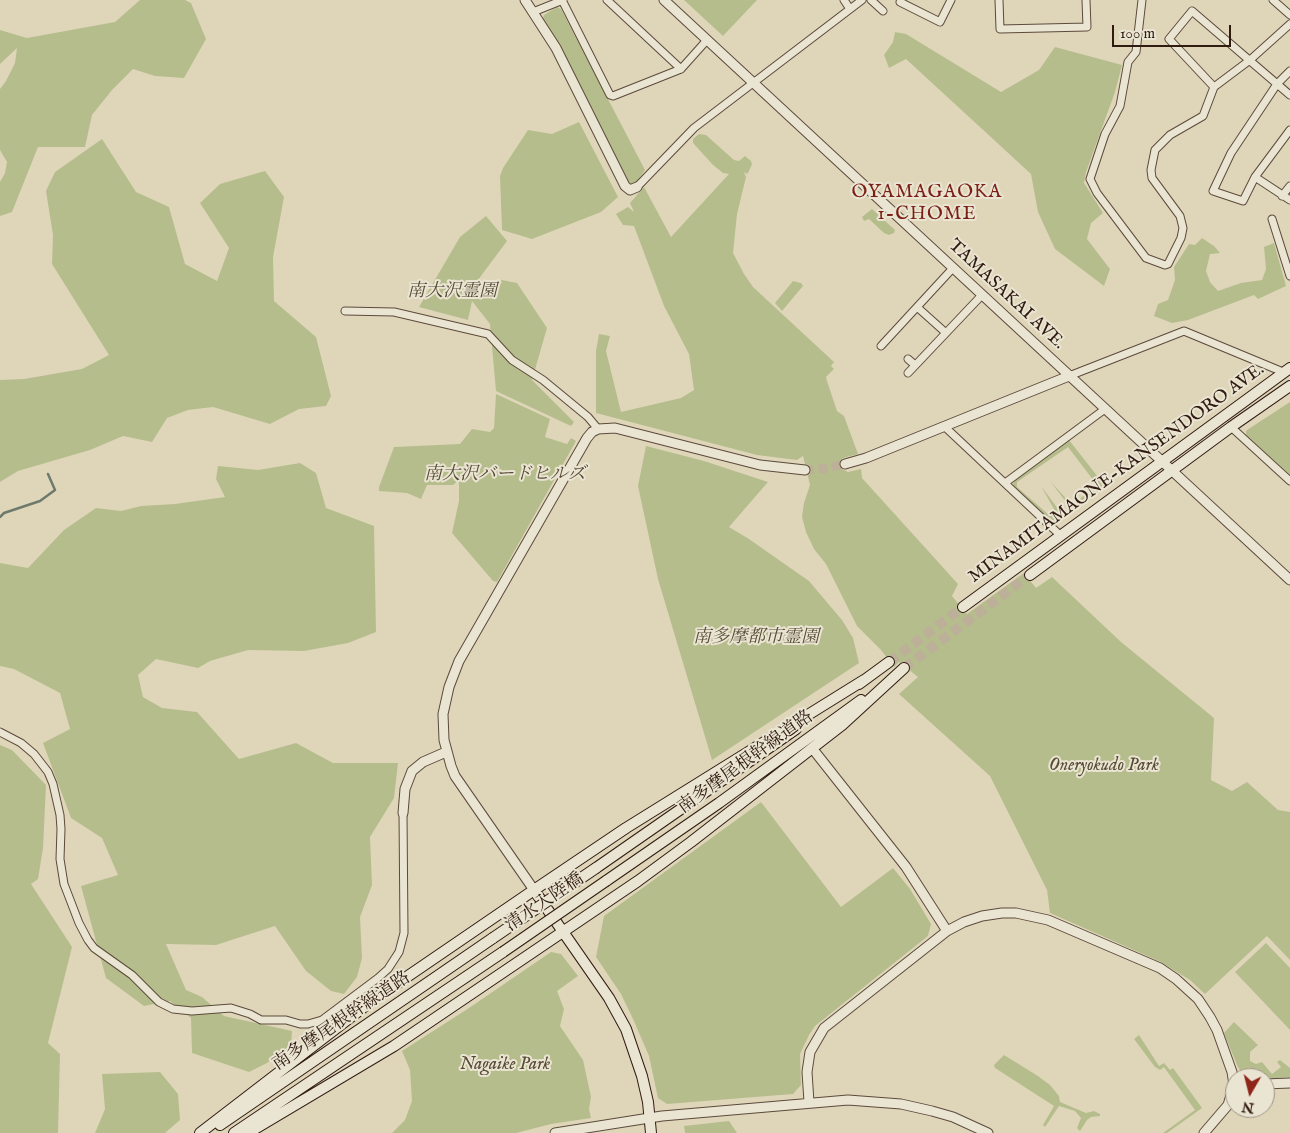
<!DOCTYPE html>
<html>
<head>
<meta charset="utf-8">
<style>
  body { margin:0 }
  #map { position:relative; width:1290px; height:1133px; overflow:hidden; background:#dfd6ba; font-family:"IM FELL English",serif }
  canvas { display:block }
  .north { position:absolute; left:1225px; top:1068px; width:50px; height:50px; box-sizing:border-box; background:#eae4d2; border:1px solid #a09485; border-radius:50%; rotate:188deg; font-size:14px; font-weight:700; line-height:20px; text-align:center; color:#301b11 }
  .north::after { content:''; display:block; margin:auto; width:18px; height:22px; background:#8f2418; clip-path:polygon(50% 0,100% 100%,50% 72%,0 100%) }
  .scale { position:absolute; left:1112px; top:25px; width:119px; height:22px; box-sizing:border-box; border:2px solid #301b11; border-top:0; padding-left:6px; font-size:15px; line-height:18px; white-space:nowrap; color:#301b11; -webkit-text-stroke:4px #eae4d2; paint-order:stroke }
</style>
</head>
<body>
<div id="map">
<canvas width="1290" height="1133"></canvas>
<div class="north">N</div>
<div class="scale">100 m</div>
</div>
<script>
const context = document.querySelector('canvas').getContext('2d');
context.lineJoin = 'round';
function paint(path, color) {
  context.fillStyle = color;
  context.fill(path, 'evenodd');
}
function poly(rows) {
  const path = new Path2D();
  for (const r of rows) {
    path.moveTo(r[0], r[1]);
    for (let i = 2; i < r.length; i += 2) path.lineTo(r[i], r[i + 1]);
  }
  return path;
}
function stroke(path, color, width, dash) {
  context.strokeStyle = color;
  context.lineWidth = width;
  context.lineCap = dash ? 'butt' : 'round';
  context.setLineDash(dash || []);
  context.stroke(path);
}
function label(font, color, halo, rows, align = 'center') {
  context.font = font + ' "IM FELL English","Noto Serif JP",serif';
  context.lineWidth = 4;
  context.setLineDash([]);
  context.textBaseline = 'middle';
  context.strokeStyle = halo;
  context.fillStyle = color;
  for (const [text, x, y, turn = 0] of rows) {
    context.save();
    context.translate(x, y);
    context.rotate((+turn || 0) * Math.PI / 180);
    context.textAlign = isNaN(turn) ? turn : align;
    if (halo) context.strokeText(text, 0, 0);
    context.fillText(text, 0, 0);
    context.restore();
  }
}
paint(poly([
  [140,0,185,0,191,3,206,39,184,78,155,76,133,69,112,90,92,115,85,147,38,147,12,212,0,216,0,182,5,173,7,162,0,150,0,89,6,81,15,63,17,48,0,64,0,30,27,38,115,22],
  [684,0,757,0,723,36],
  [557,7,561,9,645,170,634,186,627,185,543,18,544,15],
  [895,32,906,34,1001,92,1039,70,1055,47,1122,65,1115,92,1086,172,1084,183,1103,213,1091,223,1087,239,1110,269,1104,286,1055,249,1038,212,1031,174,906,59,889,68,884,55,893,42],
  [579,122,618,197,601,212,532,239,502,230,500,176,503,168,528,130,552,134],
  [699,134,706,135,734,160,739,161,745,156,751,161,752,164,749,171,747,174,744,172,746,177,737,214,733,253,744,274,753,287,834,362,831,366,834,369,826,377,827,381,837,411,844,416,858,454,843,458,841,462,842,469,848,472,861,469,862,478,958,584,952,596,967,614,1024,573,1036,588,1052,577,1121,642,1214,718,1211,780,1232,791,1247,782,1278,810,1290,812,1290,960,1267,936,1205,994,1190,980,1161,962,1050,913,1047,890,990,776,899,694,918,677,899,662,894,667,881,650,857,626,826,564,814,549,806,532,802,517,804,503,810,485,803,456,797,460,757,455,596,413,596,351,599,334,610,336,606,351,621,412,681,398,694,390,689,354,664,306,634,226,623,225,616,214,628,207,634,212,630,203,644,187,671,237,729,174,723,173,713,165,693,143,693,139],
  [102,139,136,192,169,207,185,264,217,281,229,248,200,203,220,184,265,171,284,197,273,257,274,301,316,337,331,396,326,406,299,409,270,424,213,407,188,410,167,418,152,442,123,436,90,450,18,471,0,482,0,380,24,379,82,369,109,355,52,264,53,235,46,191,55,172],
  [872,209,895,230,894,233,889,235,884,233,869,219,864,221,862,217],
  [486,216,507,241,475,284,473,295,502,280,517,283,547,328,532,380,574,422,571,426,496,391,490,324,472,301,468,320,419,307,460,237],
  [1202,238,1214,246,1220,253,1210,254,1206,271,1210,282,1218,291,1241,283,1262,280,1266,269,1264,247,1274,243,1286,286,1258,299,1254,295,1188,320,1172,323,1154,316,1158,304,1168,300,1175,280,1174,267,1189,244,1195,245],
  [793,281,801,283,803,286,782,311,775,303],
  [496,394,550,419,545,437,567,444,571,438,576,441,497,582,493,581,452,533,459,501,459,484,458,481,453,485,427,485,421,499,407,493,379,491,379,487,394,447,460,444,472,429,490,432,494,428],
  [1290,402,1290,476,1246,435,1246,431,1250,428],
  [1069,440,1105,486,1073,511,1050,481,1072,505,1097,485,1068,447,1017,482,1017,487,1049,515,1055,511,1041,486,1064,517,1057,523,1053,523,1013,486,1014,481],
  [646,446,704,461,768,482,729,527,749,539,809,581,842,620,853,638,859,663,712,760,658,579,638,486],
  [300,463,316,473,326,508,374,526,376,632,348,643,304,651,248,650,210,661,198,668,156,659,138,675,143,697,162,708,197,712,239,759,296,743,333,763,398,763,394,798,370,837,372,885,360,917,362,958,357,977,344,994,331,991,306,971,275,926,216,945,166,944,186,990,202,997,224,1016,292,1031,291,1045,267,1063,249,1072,192,1053,191,1018,170,1001,144,1006,106,978,81,886,118,875,102,838,71,818,43,743,70,729,60,693,14,669,0,666,0,563,28,568,64,530,96,508,121,511,141,506,175,504,225,497,216,479,218,466,258,470],
  [0,745,12,750,46,785,43,848,38,879,31,884,72,947,48,1043,60,1054,58,1133,0,1133],
  [761,802,841,907,893,868,910,889,931,924,928,936,815,1026,809,1035,800,1054,801,1085,793,1094,667,1104,658,1098,649,1056,633,1019,621,994,596,957,604,916],
  [1266,943,1290,968,1290,1030,1235,972],
  [551,952,561,954,578,976,557,991,564,1009,560,1026,583,1060,591,1097,589,1109,591,1118,551,1124,516,1133,392,1133,405,1120,412,1101,410,1070,402,1051,469,1008],
  [1234,1022,1258,1045,1250,1052,1250,1061,1256,1064,1262,1062,1272,1074,1281,1067,1277,1062,1280,1060,1290,1068,1290,1077,1265,1079,1244,1078,1237,1065,1224,1033],
  [1139,1035,1159,1066,1164,1063,1170,1070,1173,1068,1202,1108,1167,1133,1163,1133,1195,1110,1164,1067,1160,1070,1155,1067,1134,1039],
  [1004,1055,1038,1076,1050,1085,1059,1096,1060,1102,1086,1113,1094,1111,1100,1114,1100,1116,1091,1117,1087,1120,1080,1131,1077,1128,1081,1118,1075,1111,1059,1106,1045,1127,1043,1125,1054,1106,995,1068,994,1065],
  [160,1072,178,1094,180,1120,165,1133,95,1133,105,1109,102,1074],
  [729,1121,737,1133,685,1133,684,1126]
]), '#b6bd8c');
stroke(poly([
  [0,517,4,513,40,501,55,490,48,474]
]), '#6d7a6c', 2.5);
stroke(poly([
  [805,470,823,469,845,464]
]), '#bcb198', 9, [9, 4.5]);
stroke(poly([
  [889,662,963,607],
  [904,668,1030,575]
]), '#bcb198', 10, [10, 5]);
const minor = poly([
  [562,0,610,95,613,96,681,69,707,40],
  [607,0,681,69],
  [844,0,850,9],
  [871,0,883,11],
  [901,0,900,2,940,22,951,0],
  [999,0,1000,29,1087,27,1086,0],
  [1142,0,1136,52,1128,62,1120,106,1105,134,1090,179,1097,193,1146,258,1165,265,1168,264,1181,238,1183,228,1180,216,1152,178,1151,170,1155,150,1170,135,1203,116,1214,87,1250,60,1290,24],
  [1273,0,1290,15],
  [533,12,563,0],
  [1290,71,1277,84,1231,153,1213,191,1243,201,1255,177,1290,130],
  [1214,87,1169,39,1192,11,1290,95],
  [1255,177,1290,200],
  [637,187,694,128,862,0],
  [1282,196,1290,186],
  [1272,219,1290,276],
  [917,307,946,333],
  [345,311,394,312,488,334,512,360,543,380,588,417,598,429],
  [881,346,953,268],
  [908,359,915,365],
  [908,373,982,295],
  [1069,376,1184,331,1283,372],
  [945,427,1060,535],
  [1231,427,1290,481],
  [1005,483,1105,409],
  [0,732,21,743,34,754,48,772,53,784,60,815,61,829,60,859,64,884,79,923,88,940,94,948,132,975,159,1002,173,1009,192,1011,231,1008,250,1014,261,1020,286,1020,300,1024,308,1024,322,1020,378,978,388,969,399,952,404,933,403,813]
]);
const tertiary = poly([
  [525,0,556,48,625,186,630,190,637,187],
  [664,0,1290,580],
  [845,464,866,458,1069,376],
  [812,748,906,867,947,931],
  [403,813,405,789,412,771,423,762,446,752],
  [534,890,455,776,451,766,444,740,443,714,449,687,459,661,587,438,592,432,598,429,615,428,760,465,805,470],
  [1265,1084,1290,1083],
  [809,1102,807,1072,810,1052,824,1028,947,931,964,922,982,916,1002,913,1016,913,1048,920,1160,968,1176,979,1198,999,1210,1017,1217,1030,1232,1072,1234,1085,1228,1105,1204,1133],
  [555,1133,662,1116,848,1100,901,1104,932,1111,953,1117,988,1133]
]);
const secondary = poly([
  [1030,575,1231,427,1290,386],
  [963,607,1290,368],
  [859,684,889,662],
  [596,868,796,729],
  [606,881,719,803,861,700],
  [534,890,609,998,626,1029,642,1076,648,1102,651,1133],
  [220,1125,493,938],
  [200,1133,373,1000,534,890,626,828,864,680],
  [234,1133,503,952],
  [248,1133,394,1046,638,881,691,842,842,725,904,668]
]);
stroke(minor, '#5c4a3b', 9);
stroke(tertiary, '#5c4a3b', 11);
stroke(secondary, '#301b11', 12);
stroke(minor, '#eae4d2', 7);
stroke(tertiary, '#eae4d2', 9);
stroke(secondary, '#eae4d2', 10);
const secondaryBridge = poly([
  [493,938,596,868],
  [503,952,606,881]
]);
stroke(secondaryBridge, '#301b11', 12, []);
stroke(secondaryBridge, '#eae4d2', 10);
label('italic 18px', '#584c36', '#eae4d2', [
  ["南大沢霊園",452,292],
  ["南大沢バードヒルズ",505,475],
  ["南多摩都市霊園",756,638],
  ["Oneryokudo Park",1104,766],
  ["Nagaike Park",505,1065]
]);
label('18px', '#301b11', '#eae4d2', [
  ["TAMASAKAI AVE.",1006,295,43],
  ["MINAMITAMAONE-KANSENDORO AVE.",1117,474,-36],
  ["南多摩尾根幹線道路",746,763,-36],
  ["清水入陸橋",545,903,-34],
  ["南多摩尾根幹線道路",342,1022,-34]
]);
context.letterSpacing = '1px';
label('19px', '#7a1f14', '#eae4d2', [
  ["OYAMAGAOKA",927,193],
  ["1-CHOME",927,215]
]);
context.letterSpacing = '0px';
</script>
</body>
</html>
